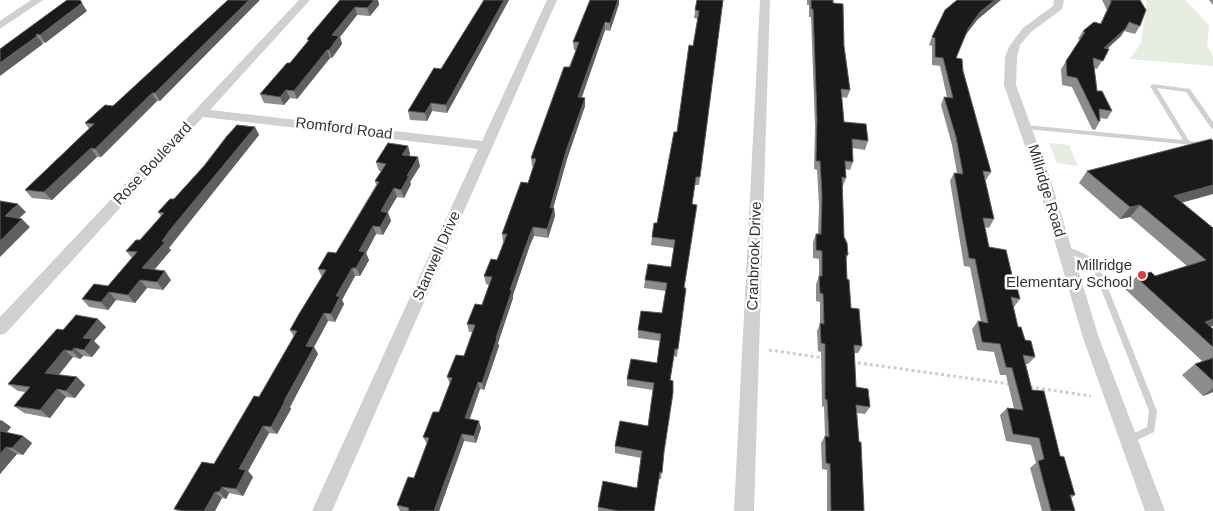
<!DOCTYPE html>
<html>
<head>
<meta charset="utf-8">
<style>
  body { margin:0 }
  canvas { display:block; background:#fff }
</style>
</head>
<body>
<canvas width="1213" height="511"></canvas>
<script>
const context = document.querySelector('canvas').getContext('2d');
context.lineJoin = 'round';
function paint(path, color) {
  context.fillStyle = color;
  context.fill(path, 'evenodd');
}
function poly(rows) {
  const path = new Path2D();
  for (const r of rows) {
    path.moveTo(r[0], r[1]);
    for (let i = 2; i < r.length; i += 2) path.lineTo(r[i], r[i + 1]);
  }
  return path;
}
function stroke(path, color, width, dash) {
  context.strokeStyle = color;
  context.lineWidth = width;
  context.lineCap = dash ? 'butt' : 'round';
  context.setLineDash(dash || []);
  context.stroke(path);
}
function label(font, color, halo, rows, align = 'center') {
  context.font = font + ' Helvetica,sans-serif';
  context.lineWidth = 5;
  context.setLineDash([]);
  context.textBaseline = 'middle';
  context.strokeStyle = halo;
  context.fillStyle = color;
  for (const [text, x, y, turn = 0] of rows) {
    context.save();
    context.translate(x, y);
    context.rotate((+turn || 0) * Math.PI / 180);
    context.textAlign = isNaN(turn) ? turn : align;
    if (halo) context.strokeText(text, 0, 0);
    context.fillText(text, 0, 0);
    context.restore();
  }
}
paint(poly([
  [1147,0,1185,0,1209,25,1207,46,1213,56,1213,66,1130,59,1141,43],
  [1049,143,1069,145,1078,166,1057,163]
]), '#e6ecdf');
stroke(poly([
  [769,350,824,358],
  [852,362,1010,384],
  [1030,387,1091,396]
]), '#cdcdcd', 3, [3, 3]);
paint(poly([
  [1153,84,1190,89,1213,122,1213,129,1211,128,1186,92,1157,88,1189,141,1213,143,1213,147,1026,129,1023,127,1026,125,1183,140,1150,86,1153,84],
  [1064,245,1085,254,1094,260,1100,268,1157,411,1154,432,1129,444,1126,443,1124,440,1126,437,1147,427,1149,411,1094,271,1088,264,1079,258,1061,250,1060,248,1061,246,1064,245]
]), '#d0d0d0');
paint(poly([
  [31,0,43,0,0,29,0,21,31,0],
  [299,0,310,0,210,110,482,141,547,0,557,0,332,511,312,511,478,149,203,117,6,333,0,335,0,317,299,0],
  [760,0,770,0,754,511,734,511,760,0],
  [1054,0,1064,0,1062,9,1031,32,1020,45,1017,57,1016,85,1051,181,1099,338,1165,511,1145,511,1083,338,1037,181,1004,85,1005,57,1010,45,1023,28,1053,6,1054,0]
]), '#d0d0d0');
paint(poly([
  [228,0,160,101,157,101,101,157,97,157,52,200,32,198,25,190,89,129,85,123,113,106],
  [340,0,378,0,379,5,370,16,357,15,340,37,342,44,332,58,330,58,297,99,290,98,284,105,264,103,260,94,290,63,308,42,307,39],
  [484,0,509,0,447,113,432,111,427,121,410,120,408,111,441,69],
  [697,0,723,0,699,185,695,185,692,204,684,288,686,288,677,357,674,356,670,380,661,479,659,479,654,511,598,511,598,507,637,488,641,458,615,453,615,446,648,426,653,390,627,386,627,379,657,363,660,341,638,338,638,330,662,313,666,291,644,288,645,280,671,267,674,248,651,245,652,237,657,223,677,132,698,19,694,18],
  [807,0,833,0,833,3,844,46,850,90,847,98,842,97,844,122,868,141,865,150,852,148,853,162,850,170,845,169,846,178,843,186,842,186,844,237,848,255,846,259,847,279,851,308,862,346,858,353,854,353,856,387,870,407,865,414,857,413,864,511,827,511,827,470,822,469,821,443,825,436,824,407,822,406,821,352,818,351,817,331,820,324,820,302,816,301,816,284,819,277,819,259,813,258,813,242,816,234,818,234,819,205,817,170,814,169,815,127,811,17,809,17,809,5,807,5],
  [1102,0,1140,0,1140,26,1135,34,1124,31,1121,36,1107,49,1109,49,1097,69,1094,68,1097,91,1112,111,1107,119,1100,118,1100,121,1095,130,1092,129,1072,87,1062,85,1061,69,1080,40,1078,39,1083,31,1100,24,1107,10],
  [1209,0,1213,0,1213,5],
  [619,4,610,31,605,30,582,97,585,98,585,106,567,159,553,208,554,208,555,216,548,238,534,236,530,245,513,295,513,298,498,343,499,346,484,390,480,389,470,419,481,428,476,443,464,441,439,511,400,511,397,505,414,478,427,444,423,437,439,412,450,384,447,377,464,356,473,332,469,332,467,324,482,305,489,285,486,284,484,276,497,260,504,242,503,242,502,234,528,183,533,167,532,166,531,158,576,50,574,50,573,42],
  [87,11,45,43,42,42,43,44,0,49],
  [977,20,964,37,956,58,963,71,991,172,986,180,985,180,994,219,989,228,984,227,989,247,1013,279,1020,299,1014,307,1013,307,1018,327,1035,357,1028,364,1026,364,1032,390,1075,495,1071,498,1075,511,1042,511,1030,468,1036,463,1031,445,1006,441,1000,415,1007,408,1014,409,1006,375,1000,375,994,352,977,350,972,329,978,321,981,322,970,267,964,266,950,181,954,173,957,173,952,145,941,105,944,97,947,97,940,66,932,65,932,46,929,45,932,37],
  [255,127,259,135,176,239,169,248,171,250,154,270,171,280,163,290,147,288,135,303,116,300,108,310,89,307,82,299,108,286,132,258,126,251,140,240,161,216,158,212,174,199],
  [408,146,410,154,409,156,420,166,410,182,411,184,404,198,397,197,388,212,391,221,383,235,376,234,366,253,369,260,360,276,355,276,342,300,344,304,335,322,328,321,314,347,318,354,290,407,291,409,277,434,269,433,248,471,253,477,243,496,229,493,226,499,222,498,215,511,177,511,174,509,214,464,259,397,294,337,290,330,322,277,318,269,336,253,376,185,375,181,382,171,379,171,376,162],
  [1087,171,1182,203,1213,228,1210,327,1213,329,1213,392,1203,396,1182,375,1195,364,1202,361,1125,289,1136,277,1155,276,1187,266,1130,217,1120,219,1079,183],
  [106,327,94,341,100,347,92,357,83,356,80,359,73,357,59,375,77,377,85,385,75,398,66,397,50,418,24,413,14,406,25,392,18,391,8,384,63,330],
  [1,420,11,427,6,433,23,436,32,443,23,455,17,454,0,474]
]), '#8c8c8c');
paint(poly([
  [249,0,260,0,160,101,155,93],
  [374,0,378,0,379,5,370,16,367,8],
  [504,0,509,0,447,113,446,105],
  [618,0,619,0,619,4,610,31,610,23],
  [995,0,1001,0,977,20,964,37,968,29,980,12],
  [82,3,87,11,45,43,40,35],
  [355,7,357,15,340,37,342,44,332,58,329,50,332,35],
  [605,22,605,30,579,105,578,97],
  [1126,28,1121,36,1099,56,1104,48],
  [37,36,43,44,0,76,0,63],
  [327,50,330,58,297,99,294,91],
  [286,90,290,98,284,105,280,97],
  [152,93,157,101,101,157,95,149],
  [585,98,585,106,567,159,551,216,550,208,566,151],
  [431,103,432,111,427,121,425,113],
  [255,127,259,135,176,239,169,248,171,250,149,276,142,268,170,230],
  [408,146,410,154,405,164,402,155],
  [91,148,97,157,52,200,44,192],
  [418,157,420,166,410,182,411,184,404,198,401,190,407,176],
  [1213,185,1213,194,1163,208,1174,196],
  [394,188,397,197,383,220,381,211],
  [18,204,26,212,13,224,5,216],
  [1140,205,1130,217,1120,219,1130,207],
  [554,208,555,216,548,238,547,229],
  [388,213,391,221,383,235,380,227],
  [22,219,30,227,0,257,0,241],
  [373,226,376,234,366,253,369,260,360,276,356,268,359,251],
  [533,227,534,236,530,245,513,295,513,298,498,343,499,346,484,390,482,383,510,290,529,237],
  [352,268,355,276,342,300,344,304,335,322,331,314,336,296],
  [165,271,171,280,163,290,157,282],
  [140,280,147,288,135,303,128,295],
  [109,292,116,300,108,310,101,302],
  [324,313,328,321,314,347,318,354,290,407,291,409,277,434,271,427,306,346],
  [98,319,106,327,94,341,100,347,92,357,84,350,83,338],
  [1213,319,1213,326,1196,332,1205,322],
  [74,348,83,356,80,359,72,351],
  [64,350,73,357,54,380,45,373],
  [77,377,85,385,75,398,66,391],
  [478,382,480,389,467,425,465,418],
  [1213,388,1213,392,1203,396],
  [57,389,66,397,50,418,40,410],
  [1,420,11,427,3,437,0,435,0,421],
  [479,421,481,428,476,443,474,436],
  [263,426,269,433,248,471,253,477,243,496,236,489,239,469],
  [462,434,464,441,439,511,434,511],
  [23,436,32,443,23,455,12,448],
  [6,447,17,454,0,474,0,454],
  [222,487,229,493,226,499,219,492],
  [215,492,222,498,215,511,204,511]
]), '#5f5f5f');
const building = poly([
  [67,0,80,0,82,3,40,35,36,34,37,36,0,63,0,49,67,0],
  [228,0,249,0,155,93,152,93,95,149,91,148,44,192,25,190,94,124,85,123,105,105,113,106,228,0],
  [340,0,374,0,367,8,355,7,332,35,339,36,329,50,327,50,294,91,286,90,280,97,260,94,287,63,290,63,309,40,307,39,340,0],
  [484,0,504,0,446,105,431,103,425,113,408,111,434,68,441,69,484,0],
  [590,0,618,0,610,23,605,22,578,97,585,98,566,151,550,208,554,208,547,229,533,227,529,237,510,290,512,290,496,338,497,338,482,383,478,382,465,418,479,421,474,436,462,434,434,511,408,511,409,508,397,505,408,477,414,478,429,438,423,437,426,430,433,412,439,412,452,378,447,377,456,355,464,356,475,325,467,324,475,304,482,305,492,277,484,276,491,259,497,260,507,234,502,234,521,182,528,183,536,159,531,158,564,67,570,67,579,42,573,42,590,0],
  [697,0,723,0,700,177,696,177,692,204,697,205,684,288,686,288,678,349,675,349,670,380,673,381,673,393,664,452,662,473,660,472,654,511,618,511,598,507,603,481,637,488,642,451,615,446,620,421,648,426,654,383,627,379,631,359,657,363,661,334,638,330,641,311,662,313,667,283,645,280,648,264,671,267,675,240,652,237,654,223,657,223,674,132,677,132,689,45,693,46,699,11,695,10,697,0],
  [811,0,833,0,833,3,843,4,844,46,850,90,841,89,844,122,866,124,868,141,852,139,853,162,845,161,846,178,842,177,844,237,847,243,848,255,846,255,847,279,849,280,851,308,859,309,862,346,854,345,856,387,868,389,870,407,856,405,859,442,861,442,864,511,831,511,830,464,826,463,825,436,829,437,827,400,825,399,825,344,821,343,820,323,824,324,823,294,820,293,819,276,822,276,822,251,816,250,816,234,821,234,822,196,820,161,816,161,817,119,813,9,811,9,811,0],
  [957,0,995,0,980,12,968,29,956,58,962,59,963,71,991,172,983,171,994,219,983,218,989,247,1006,250,1013,279,1015,279,1020,299,1011,297,1018,327,1021,327,1025,340,1031,341,1035,357,1023,355,1032,390,1044,391,1060,456,1064,457,1075,495,1070,495,1075,511,1051,511,1038,461,1044,459,1039,438,1013,434,1007,408,1023,410,1012,368,1006,367,1000,344,982,342,978,321,988,323,975,259,969,258,954,173,963,174,956,137,944,97,953,98,943,58,935,57,935,38,932,37,945,10,957,0],
  [1111,0,1140,0,1146,10,1140,26,1129,22,1126,28,1104,48,1109,49,1103,61,1093,58,1097,91,1102,91,1112,111,1099,109,1100,121,1098,121,1077,78,1067,76,1066,61,1085,32,1083,31,1094,22,1101,24,1111,2,1111,0],
  [237,125,255,127,170,230,162,241,165,242,142,268,165,271,157,282,140,280,128,295,109,292,101,302,82,299,94,284,108,286,137,252,126,251,136,240,140,240,164,213,158,212,170,199,174,199,204,166,227,136,237,125],
  [1211,139,1213,141,1213,185,1174,196,1213,228,1213,319,1205,322,1213,329,1213,347,1136,277,1151,272,1155,276,1206,260,1140,205,1130,207,1087,171,1211,139],
  [388,143,408,146,402,155,418,157,407,176,409,176,401,190,394,188,381,211,388,213,380,227,373,226,359,251,365,252,356,268,352,268,336,296,340,296,331,314,324,313,306,346,314,347,284,401,285,401,271,427,263,426,239,469,246,470,236,489,222,487,219,492,215,492,204,511,185,511,174,509,202,462,214,464,254,396,259,397,297,331,290,330,299,314,326,270,318,269,328,252,336,253,379,182,375,181,386,164,376,162,388,143],
  [0,201,18,204,5,216,22,219,0,241,0,201],
  [76,315,98,319,83,338,92,339,84,350,74,348,72,351,64,350,45,373,77,377,66,391,57,389,40,410,14,406,30,387,8,384,57,329,63,330,76,315],
  [1213,358,1213,381,1195,364,1213,358],
  [0,431,23,436,12,448,6,447,0,454,0,431]
]);
paint(building, '#1a1a1a');
stroke(building, '#5f5f5f', 1);
for (const [x, y, r, color] of [
  [1142,275,5,"#e63946"]
]) {
  const dot = new Path2D();
  dot.arc(x, y, r, 0, 2 * Math.PI);
  context.fillStyle = color;
  context.fill(dot);
  stroke(dot, '#fff', 2);
}
label('15px', '#333', '#fff', [
  ["Romford Road",344,129,7],
  ["Rose Boulevard",153,164,-47],
  ["Millridge Road",1046,191,73],
  ["Stanwell Drive",437,256,-66],
  ["Cranbrook Drive",755,256,-88]
]);
label('15px', '#333', '#fff', [
  ["Millridge",1132,266],
  ["Elementary School",1132,283]
], 'right');
</script>
</body>
</html>
